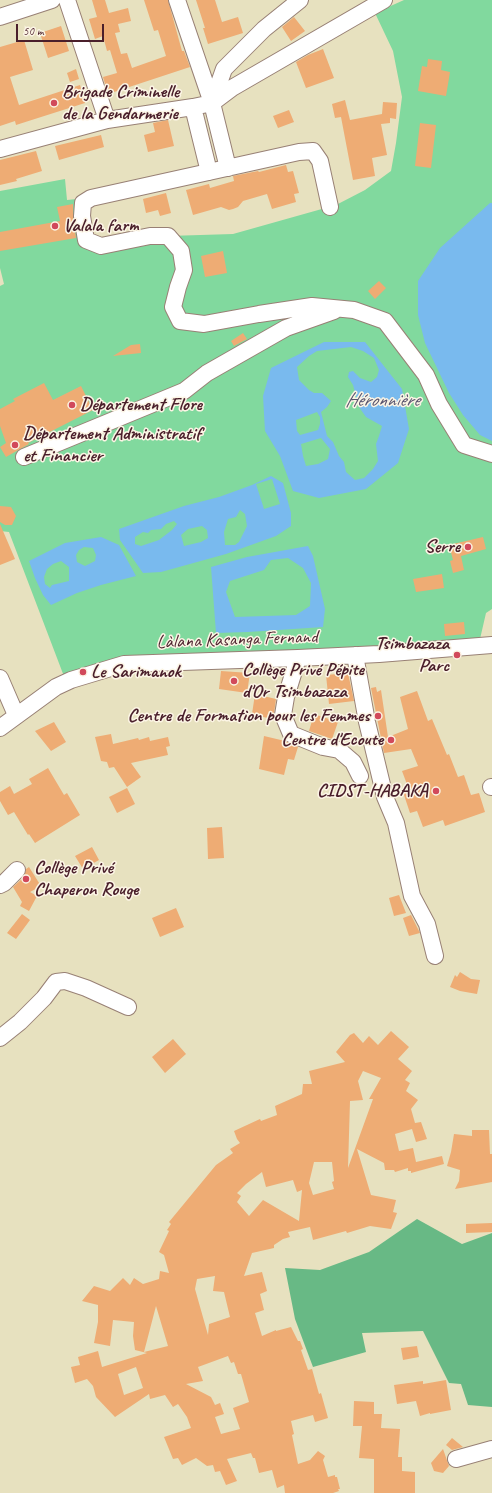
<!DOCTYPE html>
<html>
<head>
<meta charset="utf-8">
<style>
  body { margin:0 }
  #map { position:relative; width:492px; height:1493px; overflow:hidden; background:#e7e1bf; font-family:Caveat,sans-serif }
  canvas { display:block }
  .scale { position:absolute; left:16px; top:24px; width:88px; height:18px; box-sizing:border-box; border:2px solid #4a1f2b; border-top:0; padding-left:5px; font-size:12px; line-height:14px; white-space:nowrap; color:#4a1f2b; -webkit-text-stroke:3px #fcf5e5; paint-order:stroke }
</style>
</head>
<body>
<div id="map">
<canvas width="492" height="1493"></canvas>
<div class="scale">50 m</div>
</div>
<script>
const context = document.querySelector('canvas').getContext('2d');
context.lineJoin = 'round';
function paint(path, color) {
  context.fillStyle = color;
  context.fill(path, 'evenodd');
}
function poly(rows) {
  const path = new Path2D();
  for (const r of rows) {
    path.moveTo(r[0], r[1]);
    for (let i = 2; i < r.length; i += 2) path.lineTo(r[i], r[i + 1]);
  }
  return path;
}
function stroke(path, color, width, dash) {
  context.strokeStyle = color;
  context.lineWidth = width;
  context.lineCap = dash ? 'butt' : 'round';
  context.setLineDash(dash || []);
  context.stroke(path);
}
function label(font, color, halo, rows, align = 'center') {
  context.font = font + ' Caveat,sans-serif';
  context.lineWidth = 3;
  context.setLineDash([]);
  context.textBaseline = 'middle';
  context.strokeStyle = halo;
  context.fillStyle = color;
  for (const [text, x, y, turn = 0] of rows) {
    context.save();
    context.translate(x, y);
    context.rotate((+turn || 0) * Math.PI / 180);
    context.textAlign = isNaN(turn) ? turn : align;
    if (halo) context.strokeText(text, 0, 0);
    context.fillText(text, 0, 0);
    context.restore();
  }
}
paint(poly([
  [404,0,492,0,492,609,486,613,480,639,333,651,194,655,65,679,9,532,0,531,0,286,4,284,0,268,0,191,65,179,67,200,77,199,86,249,168,236,233,234,336,205,365,190,391,171,396,143,402,97,393,51,375,13]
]), '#81d99e');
paint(poly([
  [417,1219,462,1244,492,1233,492,1407,468,1405,461,1384,449,1383,423,1331,362,1333,366,1352,313,1367,295,1319,285,1268,320,1270,369,1252]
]), '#68b985');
paint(poly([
  [490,203,492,203,492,441,480,435,463,415,449,393,425,343,418,315,418,281,440,248],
  [324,342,365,342,402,389,409,429,398,463,366,489,319,498,293,491,280,456,265,431,263,396,271,368],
  [351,347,363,351,374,358,379,370,377,377,371,382,360,378,353,371,349,372,348,377,353,385,359,407,366,417,382,426,379,436,376,444,378,461,373,469,364,478,355,480,346,472,344,462,339,456,333,442,327,436,321,412,327,407,331,401,322,393,314,393,309,390,299,380,297,367,309,356,317,351],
  [317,412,320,417,320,424,318,430,300,435,297,431,296,420],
  [321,438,330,449,328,459,318,464,306,466,303,456,301,444],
  [271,476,283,483,291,513,291,526,276,536,226,554,161,572,143,573,120,540,119,529,184,506,219,497,252,485],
  [272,479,280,504,264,509,256,484],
  [240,510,245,514,247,526,239,542,235,545,225,545,224,532,228,519,236,517],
  [174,521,177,524,172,530,159,540,141,546,135,544,135,537,143,532,148,533,151,530,161,529,166,524],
  [202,526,207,530,208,538,201,542,184,546,181,535,188,529],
  [101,537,119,545,136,576,101,585,77,593,51,605,43,595,35,578,29,561,65,543],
  [84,547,93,548,96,555,95,561,85,566,77,562,76,555,79,550],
  [61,561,69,567,69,581,52,585,50,588,45,584,44,577,47,569,53,564],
  [308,546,313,556,325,609,323,627,248,632,216,633,211,567,247,557],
  [288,558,303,568,311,583,310,606,296,615,235,617,226,592,230,581,264,570,271,560]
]), '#79baee');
paint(poly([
  [92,0,105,0,109,13,128,8,131,21,118,24,120,32,115,33,121,54,127,53,132,68,166,56,158,30,154,31,144,0,168,0,182,51,184,51,190,67,108,94,103,77,117,73,110,50,107,51,103,36,95,39,89,19,97,17],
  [196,0,215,0,222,22,238,17,243,33,208,44,203,28,205,28],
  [294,17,305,31,291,41,282,27],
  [61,26,69,51,48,58,40,33],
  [24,40,33,70,10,77,19,105,80,85,85,103,16,125,15,121,0,126,0,47],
  [323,49,334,78,306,88,296,62,308,55],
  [428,59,442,61,441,70,450,72,446,96,418,91,422,66,427,67],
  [76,69,79,79,70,82,67,73],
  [345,100,350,120,382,114,383,102,397,103,396,119,390,118,390,123,381,124,387,155,372,158,375,176,353,180,341,117,335,118,332,104],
  [289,110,294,122,278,128,273,116],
  [168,120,174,146,148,152,144,135,155,132,153,123],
  [420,123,436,125,431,168,415,166],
  [101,135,104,147,59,160,55,146],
  [36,151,42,171,16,179,17,181,0,185,0,160],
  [286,165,288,172,293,171,299,193,294,194,296,202,272,209,267,194,243,201,238,207,233,209,229,210,221,207,193,215,186,190,209,184,210,188,234,181,233,176,258,171,259,172],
  [166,193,171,213,160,216,158,210,146,213,143,199],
  [73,204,73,217,76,238,0,251,0,232,60,221,57,207],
  [223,251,227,273,205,277,201,256],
  [379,281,386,288,375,299,368,291],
  [243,333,247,339,234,346,231,341],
  [140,344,141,353,113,356,131,345],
  [44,383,53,400,81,386,93,410,28,443,29,444,6,457,0,447,6,443,0,426,0,409,15,401,13,399],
  [0,506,11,507,16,516,12,525,5,525,0,522],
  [0,524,15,559,0,565],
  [483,537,486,549,461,556,464,570,453,573,450,561,453,560,449,545],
  [442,574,444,588,416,592,413,579],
  [464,622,465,634,445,636,444,624],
  [221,671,250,673,247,693,219,689],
  [348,673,354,701,329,704,326,675],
  [376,687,377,692,381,690,388,737,408,729,400,697,417,691,428,721,432,719,447,755,449,754,458,777,464,775,471,795,479,793,485,812,445,826,443,820,423,827,417,811,410,813,402,789,408,787,402,771,418,766,411,749,384,753,371,688],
  [255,694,276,699,274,713,275,720,252,714],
  [314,714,338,722,332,739,309,731],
  [54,722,66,742,51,751,35,731],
  [111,734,113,744,138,738,139,740,149,737,150,741,168,737,170,746,166,747,168,755,131,763,141,777,127,787,114,767,109,768,107,762,101,761,95,737],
  [264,736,285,741,298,747,294,760,288,759,284,775,259,769],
  [48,768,64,795,67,793,80,815,35,843,29,834,28,835,14,812,8,815,0,801,0,792,10,786,14,794,32,784,29,779],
  [127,788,135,804,117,813,109,797],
  [222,827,224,858,208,859,207,828],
  [92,847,99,860,83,869,75,856],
  [29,867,41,886,30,892,37,896,29,911,20,906,22,902,13,887,24,877,26,869],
  [399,895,406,913,394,916,389,898],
  [176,908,184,927,160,937,152,918],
  [22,914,30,920,16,939,7,933],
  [411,915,420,933,409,936,403,918],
  [460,972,471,979,480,980,477,994,460,991,450,987,455,975,457,977],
  [391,1031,409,1047,398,1059,412,1071,405,1080,410,1083,406,1091,418,1100,411,1109,415,1123,421,1122,427,1139,416,1142,412,1129,395,1134,399,1151,413,1148,416,1162,442,1156,444,1164,411,1173,411,1171,408,1171,408,1168,395,1172,394,1170,385,1170,384,1163,357,1149,371,1195,396,1200,393,1212,397,1213,391,1229,370,1226,347,1233,346,1231,313,1240,310,1227,288,1232,290,1237,283,1239,274,1245,274,1248,252,1253,244,1276,262,1272,267,1291,260,1294,264,1310,255,1313,262,1336,276,1330,276,1331,291,1327,298,1341,300,1341,303,1349,301,1350,308,1370,312,1369,319,1394,321,1393,328,1418,315,1422,313,1415,291,1421,294,1434,292,1435,298,1464,310,1460,318,1451,325,1456,323,1460,328,1477,335,1475,335,1477,337,1477,340,1489,338,1489,339,1491,333,1493,285,1493,284,1485,277,1488,272,1470,259,1473,255,1458,253,1458,251,1453,227,1459,237,1481,226,1485,220,1471,215,1472,213,1465,207,1466,196,1458,182,1465,178,1458,173,1459,164,1437,191,1428,187,1417,178,1404,173,1407,165,1395,150,1399,149,1394,115,1417,96,1397,93,1386,87,1379,75,1383,71,1367,80,1365,78,1357,98,1351,102,1367,147,1353,135,1350,133,1336,134,1322,113,1320,110,1346,94,1343,98,1322,98,1305,82,1301,94,1286,110,1291,123,1278,130,1285,134,1278,143,1284,159,1279,160,1271,169,1273,164,1255,159,1252,169,1231,167,1230,171,1224,169,1222,216,1165,233,1153,230,1149,240,1143,237,1139,234,1131,260,1119,261,1121,277,1115,275,1106,302,1094,303,1084,312,1084,309,1071,345,1062,336,1052,350,1035,354,1033,363,1043,369,1036,378,1045],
  [363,1071,381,1078,369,1099,373,1099,348,1168,350,1101,363,1100,358,1081],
  [314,1162,332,1162,334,1181,332,1182,334,1189,313,1195,309,1183],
  [262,1172,266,1187,293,1180,297,1192,302,1190,299,1221,263,1200,249,1216,237,1202,241,1196,237,1193,246,1184],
  [215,1276,213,1291,224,1292,230,1317,209,1324,208,1335,195,1289,197,1279],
  [156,1306,168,1346,144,1352],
  [228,1356,231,1363,234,1362,238,1374,241,1374,249,1402,233,1408,240,1429,221,1434,215,1417,224,1414,220,1403,215,1405,211,1397,186,1384,203,1381,198,1367],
  [136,1367,143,1388,124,1395,118,1374],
  [173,1039,186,1054,165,1073,152,1057],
  [472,1130,489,1130,490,1154,492,1154,492,1182,455,1189,459,1181,460,1170,447,1166,451,1152,454,1134,472,1136],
  [492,1223,492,1232,466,1233,466,1224],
  [417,1346,419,1357,403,1360,401,1348],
  [446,1380,451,1410,430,1414,430,1413,420,1416,416,1401,397,1404,394,1385,423,1381,423,1384],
  [354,1401,374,1402,374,1414,382,1414,381,1428,400,1429,398,1457,402,1457,402,1471,415,1472,415,1493,374,1493,374,1459,359,1458,362,1426,353,1426],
  [452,1438,463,1447,452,1450,446,1445],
  [443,1449,449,1466,443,1473,434,1471,431,1463]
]), '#eeac74');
const minor = poly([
  [67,0,107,120],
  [177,0,212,103,228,168],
  [0,17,52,0],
  [212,103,224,69,264,29,300,0],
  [193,107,209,172],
  [0,149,107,120,193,107,212,103,232,88,384,0],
  [330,207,320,161,313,151,299,152,91,198,83,203,82,216,86,240,101,246,150,236,168,236,181,251,184,270,178,287,173,307,180,321,204,324,259,314,312,306,354,310,385,321,426,375,439,404,464,445,492,454],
  [24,457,184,391,207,373,286,328,334,311],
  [355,655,367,722,385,797,396,823,412,896,427,924,435,956],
  [298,658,286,697,283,715,291,734,323,747,339,750,353,762,360,776],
  [0,678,16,715],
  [0,728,56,687,71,680,124,664,298,658,379,654,492,645],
  [491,787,492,787],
  [0,885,4,883,17,870],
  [0,1038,20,1022,44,998,56,982,65,981,86,988,128,1007],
  [456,1459,492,1449]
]);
stroke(minor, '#988075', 18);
stroke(minor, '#fff', 16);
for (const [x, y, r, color] of [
  [54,103,4,"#d1495b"],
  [55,226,4,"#d1495b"],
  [72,405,4,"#d1495b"],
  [15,445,4,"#d1495b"],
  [468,547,4,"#d1495b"],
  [457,655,4,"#d1495b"],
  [83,672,4,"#d1495b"],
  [234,681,4,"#d1495b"],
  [378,716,4,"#d1495b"],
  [391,740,4,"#d1495b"],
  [436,791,4,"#d1495b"],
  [26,879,4,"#d1495b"]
]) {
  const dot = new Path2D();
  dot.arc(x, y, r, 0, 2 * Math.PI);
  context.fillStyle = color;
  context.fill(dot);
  stroke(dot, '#fcf5e5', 1.5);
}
label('bold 19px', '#4a1f2b', '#fcf5e5', [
  ["Brigade Criminelle",62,92],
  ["de la Gendarmerie",62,114],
  ["Valala farm",63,226],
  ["Département Flore",80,405],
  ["Département Administratif",23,434],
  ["et Financier",23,456],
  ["Serre",460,547,"right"],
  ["Tsimbazaza",449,644,"right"],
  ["Parc",449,666,"right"],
  ["Collège Privé Pépite",242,670],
  ["d'Or Tsimbazaza",242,692],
  ["Le Sarimanok",91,672],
  ["Centre de Formation pour les Femmes",370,716,"right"],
  ["Centre d'Ecoute",383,740,"right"],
  ["CIDST-HABAKA",428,791,"right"],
  ["Collège Privé",34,868],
  ["Chaperon Rouge",34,890]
], 'left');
label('19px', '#4a1f2b', '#fcf5e5', [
  ["Làlana Kasanga Fernand",237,640,-2]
]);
label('italic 20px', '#5a556f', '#fcf5e5', [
  ["Héronnière",382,401]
]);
</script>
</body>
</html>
